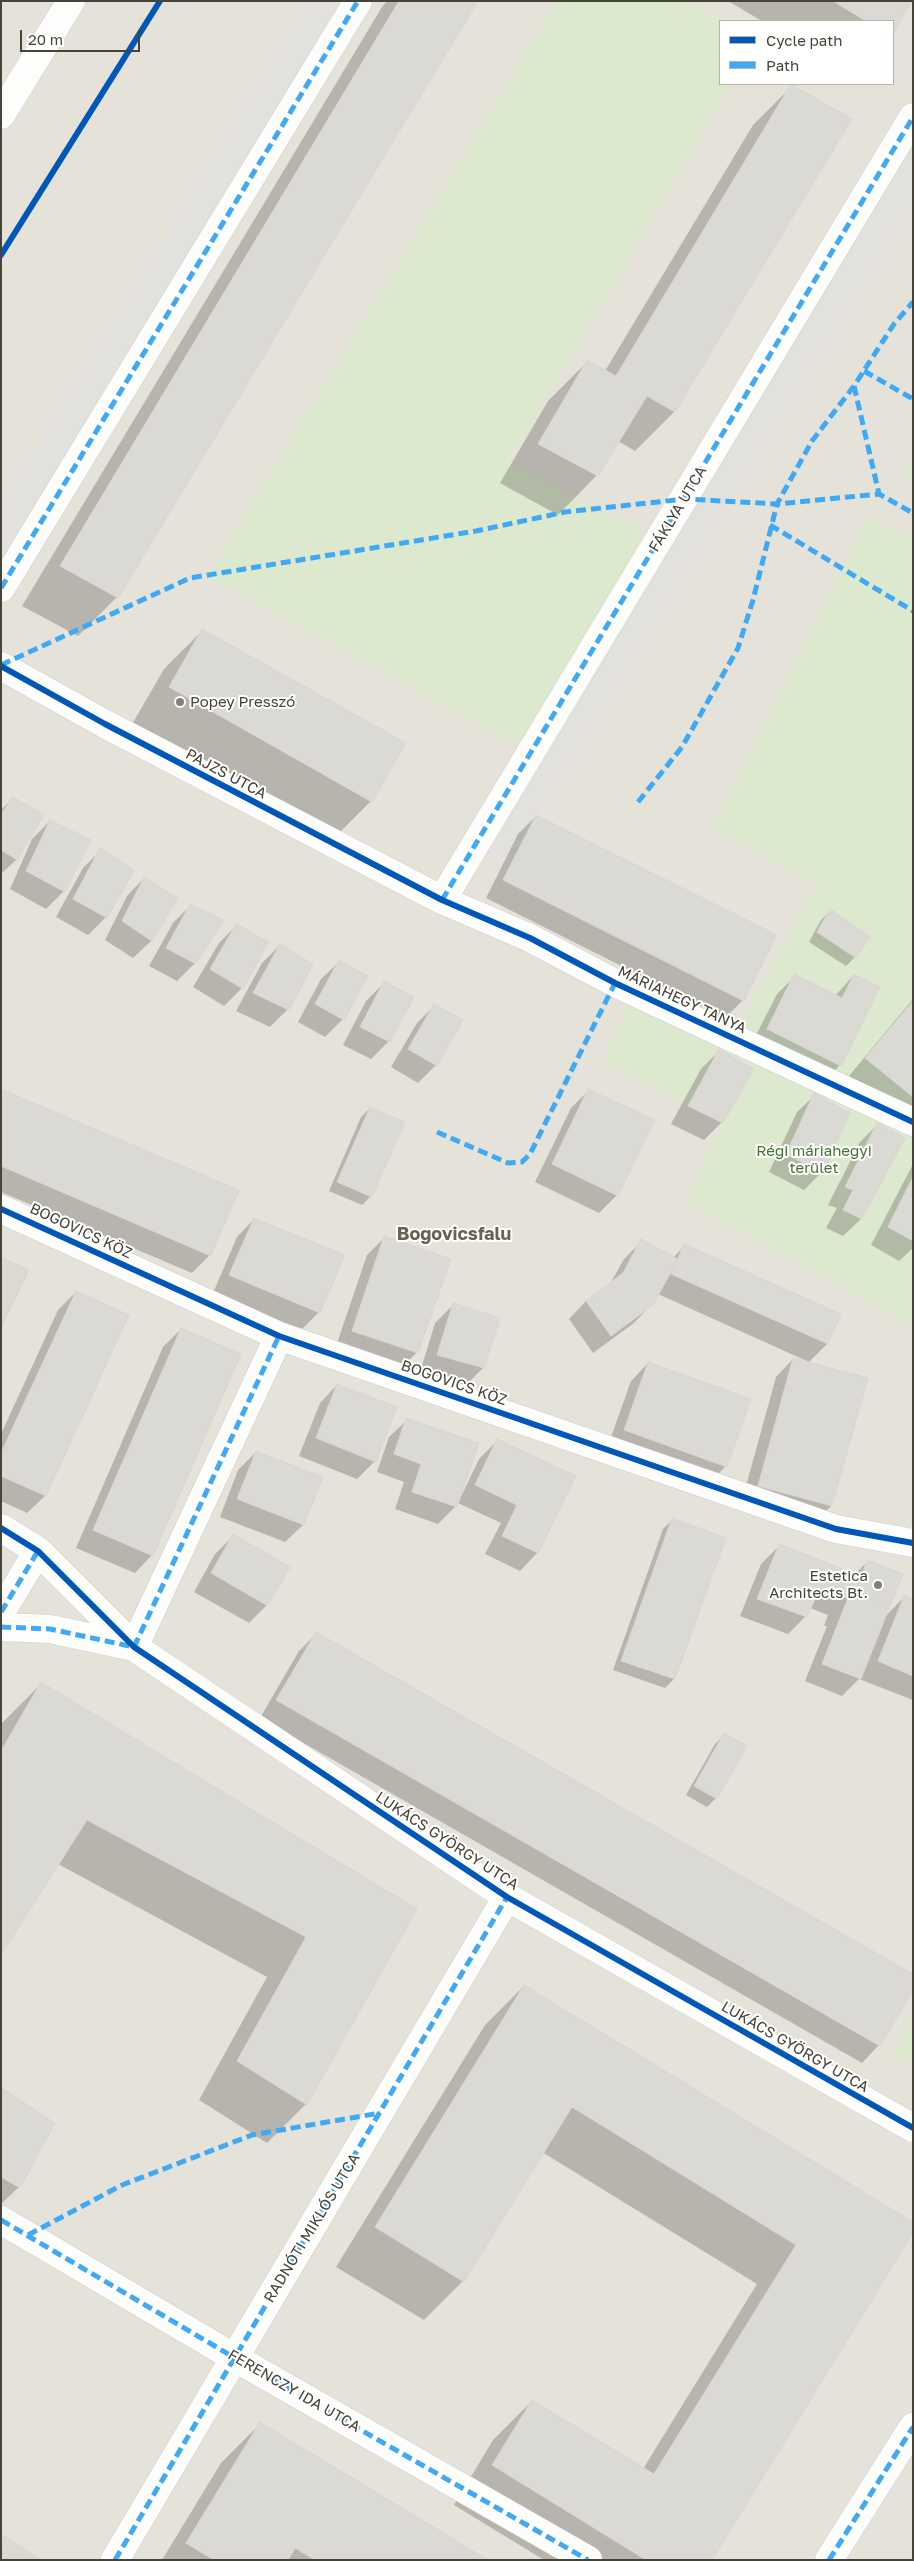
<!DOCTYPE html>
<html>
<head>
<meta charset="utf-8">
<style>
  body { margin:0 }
  #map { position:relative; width:914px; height:2561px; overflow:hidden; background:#f1f0ec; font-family:"Golos Text",sans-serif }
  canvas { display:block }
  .frame { position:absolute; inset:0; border:2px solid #464338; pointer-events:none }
  .legend { position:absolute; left:719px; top:20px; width:175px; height:65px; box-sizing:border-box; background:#fff; border:1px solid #b5b4af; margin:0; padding:6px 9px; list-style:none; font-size:15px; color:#464338 }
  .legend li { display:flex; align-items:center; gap:10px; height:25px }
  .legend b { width:25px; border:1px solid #b5b4af }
  .scale { position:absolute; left:20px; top:30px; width:120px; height:22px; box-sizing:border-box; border:2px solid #464338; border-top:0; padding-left:6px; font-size:15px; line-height:18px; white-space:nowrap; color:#464338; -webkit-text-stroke:4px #fff; paint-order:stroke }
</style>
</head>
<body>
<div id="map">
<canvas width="914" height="2561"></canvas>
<div class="frame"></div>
<ul class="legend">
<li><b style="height:6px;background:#0057b8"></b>Cycle path</li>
<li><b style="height:6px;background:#3fa9f5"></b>Path</li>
</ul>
<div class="scale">20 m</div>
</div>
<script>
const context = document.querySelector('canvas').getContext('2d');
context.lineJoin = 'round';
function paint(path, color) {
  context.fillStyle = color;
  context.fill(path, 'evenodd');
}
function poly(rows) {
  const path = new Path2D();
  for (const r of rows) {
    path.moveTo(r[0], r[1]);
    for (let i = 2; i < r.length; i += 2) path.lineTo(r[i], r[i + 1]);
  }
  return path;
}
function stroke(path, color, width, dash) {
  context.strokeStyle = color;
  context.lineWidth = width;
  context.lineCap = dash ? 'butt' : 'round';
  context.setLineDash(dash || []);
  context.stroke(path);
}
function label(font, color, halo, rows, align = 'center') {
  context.font = font + ' "Golos Text",sans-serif';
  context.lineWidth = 4;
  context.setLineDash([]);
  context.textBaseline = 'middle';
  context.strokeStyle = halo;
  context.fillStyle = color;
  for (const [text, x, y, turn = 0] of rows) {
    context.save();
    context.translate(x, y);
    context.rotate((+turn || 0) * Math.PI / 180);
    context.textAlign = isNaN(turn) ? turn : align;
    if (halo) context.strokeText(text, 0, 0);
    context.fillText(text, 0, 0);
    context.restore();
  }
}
paint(poly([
  [1,1,913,1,913,2560,1,2560],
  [720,21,893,21,893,84,720,84]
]), '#e5e2da');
paint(poly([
  [558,1,685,1,723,21,720,21,720,84,731,84,509,463,646,533,519,747,208,576],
  [913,457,913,484,901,478],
  [869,516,913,540,913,1326,685,1202,722,1123,602,1063,641,975,742,1019,817,884,712,829],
  [913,2017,913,2066,890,2054]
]), '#dce9ce');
paint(poly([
  [308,1,358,1,24,552,1,538,1,504],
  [913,117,913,202,536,815,514,859,472,851]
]), '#e2e1dd');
paint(poly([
  [387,1,477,1,117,597,78,636,22,606,382,7],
  [728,1,911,1,893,31,893,21,762,21],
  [792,86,850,119,674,412,635,451,618,441,597,475,558,515,500,483,548,401,587,362,605,371,753,125],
  [203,630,371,801,332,840,131,726,164,669],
  [13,798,42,815,16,860,1,874,1,810],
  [536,816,743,1000,725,1018,486,898,518,834],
  [50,821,64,891,46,909,10,889,32,839],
  [101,850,132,870,106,917,88,935,56,917,83,868],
  [144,878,176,898,151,941,133,958,105,940,127,896],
  [191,905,195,963,177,981,149,966,173,923],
  [830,911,855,957,846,966,809,942,821,920],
  [237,925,242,988,224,1006,193,987,219,943],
  [280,945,288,1009,270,1027,236,1011,262,963],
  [339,962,343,1019,325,1037,298,1022,321,979],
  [854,975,840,1065,822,1083,750,1047,777,994,795,976,835,996],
  [384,983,412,998,389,1041,371,1059,343,1045,366,1001],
  [913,999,913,1111,903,1121,849,1076],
  [435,1005,436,1065,418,1083,391,1067,417,1023],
  [719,1051,722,1122,704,1140,671,1124,701,1069],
  [589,1090,617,1195,599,1213,535,1182,571,1108],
  [1,1091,210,1255,192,1273,1,1192],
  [815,1095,822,1172,804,1190,769,1172,797,1112],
  [370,1108,371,1196,362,1205,329,1191,361,1117],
  [878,1124,861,1219,843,1236,826,1228,837,1208,828,1205,860,1142],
  [913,1164,913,1248,899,1261,871,1245],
  [254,1219,319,1312,301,1330,213,1293,237,1237],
  [385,1237,449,1259,416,1353,399,1371,335,1349,367,1255],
  [642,1241,673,1258,684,1246,840,1315,827,1344,809,1362,658,1294,652,1304,634,1323,593,1353,569,1319,586,1301,610,1284,624,1259],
  [76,1292,127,1316,45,1496,27,1513,1,1501,1,1434,58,1310],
  [453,1305,483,1368,465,1386,420,1372,435,1323],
  [181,1329,152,1555,135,1573,76,1548,163,1347],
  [793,1359,866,1379,831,1506,813,1524,741,1504,776,1377],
  [648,1363,726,1466,708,1484,607,1448,631,1381],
  [337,1385,375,1461,357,1479,299,1456,320,1403],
  [407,1420,456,1506,438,1524,395,1509,404,1482,377,1472,389,1437],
  [497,1441,574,1476,537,1553,520,1571,485,1554,501,1523,458,1503,479,1459],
  [256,1452,322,1478,303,1525,285,1542,220,1517,238,1470],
  [672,1520,725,1538,674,1679,665,1688,613,1670,663,1529],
  [233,1536,267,1605,249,1623,194,1592,215,1554],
  [779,1546,854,1575,867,1562,884,1618,904,1597,913,1600,913,1700,859,1679,842,1696,805,1681,827,1626,824,1626,828,1615,810,1608,806,1616,788,1634,740,1616,761,1564],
  [317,1633,879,2045,862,2063,260,1718,299,1651],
  [41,1684,416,1910,306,2104,267,2143,199,2100,267,1977,58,1864,1,1952,1,1724],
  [724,1735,745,1747,716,1798,707,1807,686,1795,715,1744],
  [524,1986,913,2223,710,2560,544,2560,454,2505,493,2440,532,2401,643,2469,757,2284,542,2152,463,2281,424,2320,336,2267,485,2025],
  [1,2088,54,2124,19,2187,1,2204],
  [260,2424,485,2560,162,2560,221,2463]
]), '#0003');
const building = poly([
  [399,1,478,1,118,598,60,566,399,1],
  [833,1,912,1,893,34,893,21,866,21,833,1],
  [791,84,852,119,675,412,647,396,598,476,538,444,587,360,616,376,791,84],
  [202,629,406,743,372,802,169,687,202,629],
  [13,797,44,815,17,860,1,850,1,814,13,797],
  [536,815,777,935,744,1001,503,880,536,815],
  [50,820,91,840,65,892,26,871,50,820],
  [100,848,134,870,107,918,73,899,100,848],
  [144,877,178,898,152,941,122,921,144,877],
  [190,904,224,920,196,964,166,948,190,904],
  [830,909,870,937,856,958,817,932,830,909],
  [236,924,269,942,243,989,210,969,236,924],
  [280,944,313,964,289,1010,253,993,280,944],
  [339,960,368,976,344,1020,315,1004,339,960],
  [794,974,842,998,854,974,880,987,841,1066,767,1029,794,974],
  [384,981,414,997,390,1042,360,1027,384,981],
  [913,1001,913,1097,865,1058,913,1001],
  [434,1004,463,1020,437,1066,408,1049,434,1004],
  [719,1049,754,1069,723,1123,688,1106,719,1049],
  [1,1089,239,1190,211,1256,1,1166,1,1089],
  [588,1089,655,1120,618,1196,552,1164,588,1089],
  [814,1093,850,1113,823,1173,786,1154,814,1093],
  [370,1107,405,1122,372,1197,337,1182,370,1107],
  [877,1123,905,1138,862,1219,843,1210,853,1190,845,1187,877,1123],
  [913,1177,913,1241,888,1227,913,1177],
  [254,1218,345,1255,320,1313,229,1275,254,1218],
  [384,1236,451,1259,418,1353,352,1331,384,1236],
  [641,1239,678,1259,653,1305,611,1336,586,1301,623,1273,641,1239],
  [684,1244,841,1314,828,1344,671,1274,684,1244],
  [1,1257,29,1270,1,1327,1,1257],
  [76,1291,129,1315,46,1496,1,1476,1,1453,76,1291],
  [453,1303,500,1318,484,1368,437,1355,453,1303],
  [181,1328,241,1354,153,1556,93,1530,181,1328],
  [793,1358,868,1378,832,1506,758,1486,793,1358],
  [648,1362,751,1399,727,1467,624,1430,648,1362],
  [337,1384,397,1407,376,1462,316,1438,337,1384],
  [406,1418,479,1443,457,1507,412,1492,421,1464,394,1454,406,1418],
  [497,1439,576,1476,538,1553,502,1536,517,1505,475,1485,497,1439],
  [256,1451,323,1477,304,1525,237,1499,256,1451],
  [672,1518,726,1538,675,1679,621,1661,672,1518],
  [233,1534,290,1567,268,1606,211,1573,233,1534],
  [779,1544,861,1576,855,1594,890,1606,861,1679,822,1664,848,1598,820,1588,807,1617,757,1599,779,1544],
  [867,1560,903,1574,890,1606,855,1594,867,1560],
  [904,1596,913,1599,913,1676,878,1661,904,1596],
  [316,1632,913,1974,913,1990,880,2046,276,1700,316,1632],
  [41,1682,417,1909,307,2105,237,2061,306,1937,87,1820,1,1955,1,1751,41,1682],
  [724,1733,747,1746,717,1799,694,1786,724,1733],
  [524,1985,913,2222,913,2233,712,2560,646,2560,492,2465,532,2400,654,2474,796,2245,572,2107,464,2282,375,2227,524,1985],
  [1,2087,55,2123,20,2188,1,2177,1,2087],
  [260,2422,488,2560,315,2560,295,2548,288,2560,214,2560,186,2543,260,2422],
  [1,2534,41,2560,1,2560,1,2534]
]);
paint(building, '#dbd9d4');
stroke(building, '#d9d7d2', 1);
const minor = poly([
  [1,115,71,1],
  [1,588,358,1],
  [1,666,105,724,442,900,530,938,615,983,913,1122],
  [442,900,913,117],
  [1,1209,279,1336,836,1529,913,1543],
  [1,1528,38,1551,134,1647,507,1897,913,2128],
  [1,1612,38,1551],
  [1,1627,50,1629,134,1647,279,1336],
  [1,2220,235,2358,588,2560],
  [115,2560,507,1897],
  [829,2560,913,2427]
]);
stroke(minor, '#cfceca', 29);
stroke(minor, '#fdfdfc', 28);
stroke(poly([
  [864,371,913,399],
  [854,386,879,494],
  [770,525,913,611],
  [1,588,358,1],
  [1,665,190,578,476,531,565,512,685,499,777,504,879,494,913,513],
  [638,802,682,747,738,648,753,600,777,504,812,441,854,386,894,324,913,302],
  [442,900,913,117],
  [437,1132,508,1163,522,1162,530,1154,615,983],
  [1,1612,38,1551],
  [1,1627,50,1629,134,1647,279,1336],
  [1,2220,235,2358,588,2560],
  [28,2235,122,2185,252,2135,380,2113],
  [115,2560,507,1897],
  [829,2560,913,2427]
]), '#3fa9f5', 5, [10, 5]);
stroke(poly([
  [1,255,160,1],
  [1,666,105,724,442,900,530,938,615,983,913,1122],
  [1,1209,279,1336,836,1529,913,1543],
  [1,1528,38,1551,134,1647,507,1897,913,2128]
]), '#0057b8', 6);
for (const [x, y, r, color] of [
  [180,702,5,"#828077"],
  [878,1585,5,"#828077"]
]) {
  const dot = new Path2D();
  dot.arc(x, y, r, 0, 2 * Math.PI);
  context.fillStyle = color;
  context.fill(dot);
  stroke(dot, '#fff', 2);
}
label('15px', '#464338', '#fff', [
  ["FÁKLYA UTCA",678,509,-59],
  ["PAJZS UTCA",226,774,28],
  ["MÁRIAHEGY TANYA",682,1000,25],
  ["BOGOVICS KÖZ",81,1231,25],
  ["BOGOVICS KÖZ",454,1383,19],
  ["LUKÁCS GYÖRGY UTCA",447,1841,33],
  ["LUKÁCS GYÖRGY UTCA",795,2047,30],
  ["RADNÓTI MIKLÓS UTCA",312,2228,-59],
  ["FERENCZY IDA UTCA",294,2391,30]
]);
label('15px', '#464338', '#fff', [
  ["Popey Presszó",190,702],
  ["Estetica",868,1576,"right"],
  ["Architects Bt.",868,1593,"right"]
], 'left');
label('15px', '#427430', '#fff', [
  ["Régi máriahegyi",814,1151],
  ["terület",814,1168]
]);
label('bold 18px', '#686250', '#fff', [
  ["Bogovicsfalu",454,1234]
]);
</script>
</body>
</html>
